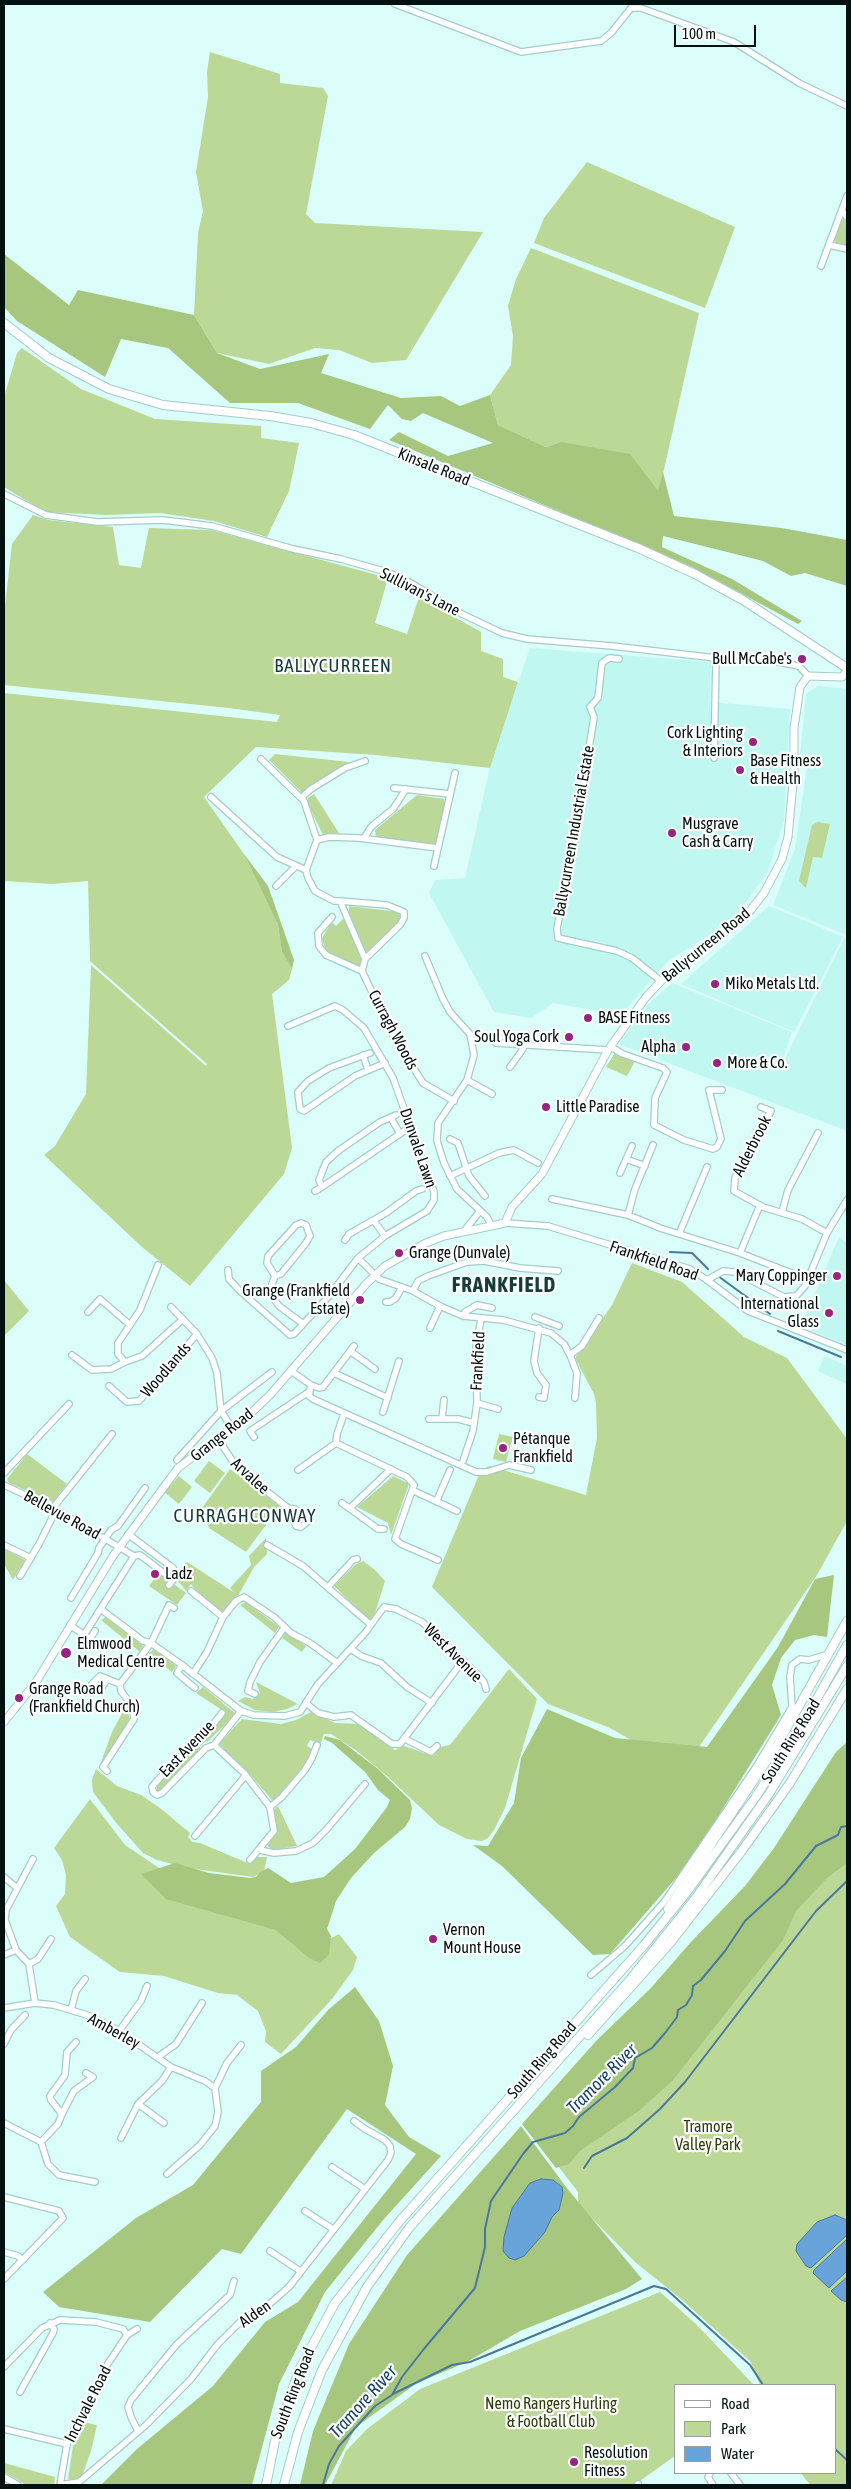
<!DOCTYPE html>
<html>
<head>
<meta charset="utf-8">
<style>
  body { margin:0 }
  #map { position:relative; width:851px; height:2489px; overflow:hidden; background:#dbfefa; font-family:"Asap Condensed",sans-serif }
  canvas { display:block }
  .frame { position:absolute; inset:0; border:5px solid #02100f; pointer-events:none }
  .legend { position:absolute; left:674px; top:2384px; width:162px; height:90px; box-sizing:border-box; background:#fff; border:1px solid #9a9f9f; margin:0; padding:6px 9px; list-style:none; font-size:15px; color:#02100f }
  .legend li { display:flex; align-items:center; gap:10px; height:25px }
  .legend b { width:25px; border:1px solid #9a9f9f }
  .scale { position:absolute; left:674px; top:25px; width:82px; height:22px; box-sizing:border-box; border:2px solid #02100f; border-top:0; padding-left:6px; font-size:15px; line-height:18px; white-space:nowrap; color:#02100f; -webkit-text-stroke:4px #fff; paint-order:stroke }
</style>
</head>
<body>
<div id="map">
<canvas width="851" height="2489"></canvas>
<div class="frame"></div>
<ul class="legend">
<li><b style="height:6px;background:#fff"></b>Road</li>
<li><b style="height:14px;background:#bbd897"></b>Park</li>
<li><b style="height:14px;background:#68a4da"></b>Water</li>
</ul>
<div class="scale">100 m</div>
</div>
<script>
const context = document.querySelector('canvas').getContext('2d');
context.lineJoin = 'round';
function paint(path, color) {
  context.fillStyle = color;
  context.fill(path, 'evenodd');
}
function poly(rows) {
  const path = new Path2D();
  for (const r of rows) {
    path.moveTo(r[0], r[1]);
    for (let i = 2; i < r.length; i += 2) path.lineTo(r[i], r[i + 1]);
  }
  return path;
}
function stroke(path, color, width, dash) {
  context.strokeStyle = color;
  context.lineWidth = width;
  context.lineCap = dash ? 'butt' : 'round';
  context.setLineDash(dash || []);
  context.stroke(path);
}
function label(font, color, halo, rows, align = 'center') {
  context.font = font + ' "Asap Condensed",sans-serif';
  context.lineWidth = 4.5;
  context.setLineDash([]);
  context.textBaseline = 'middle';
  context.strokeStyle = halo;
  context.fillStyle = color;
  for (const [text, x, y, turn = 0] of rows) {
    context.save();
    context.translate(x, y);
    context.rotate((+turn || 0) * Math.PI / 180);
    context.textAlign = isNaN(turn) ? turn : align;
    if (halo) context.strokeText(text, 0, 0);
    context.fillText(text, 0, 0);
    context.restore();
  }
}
paint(poly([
  [530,648,711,662,710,702,790,709,784,821,767,873,732,921,668,961,621,1015,553,1003,531,1018,494,1012,429,893,435,880,465,878,491,763],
  [818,686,847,689,847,935,773,905,795,849,808,759,800,755,806,694],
  [769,906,843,937,794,1032,681,984],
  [844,938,847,939,847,1131,619,1044,648,1005,672,983,792,1032,779,1071],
  [839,1237,847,1243,847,1345,801,1326],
  [825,1356,847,1366,847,1384,818,1371]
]), '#c0f7f0');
paint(poly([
  [210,52,280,74,280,83,323,88,328,96,306,214,315,223,483,232,406,360,372,363,339,350,315,348,269,364,217,353,194,315,198,233,203,211,196,172,208,97,207,72],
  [587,162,735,227,705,308,534,243,544,218],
  [844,219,847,220,847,247,837,244,834,240,840,221],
  [531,248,699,313,659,492,561,442,546,447,498,425,490,395,511,365,513,336,508,306,516,279],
  [22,348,81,389,155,419,261,426,261,438,299,443,289,491,267,537,214,521,160,513,106,515,45,512,4,487,4,397,17,353],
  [33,515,48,520,113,527,119,565,141,568,149,528,211,530,388,578,375,623,407,634,419,597,481,632,481,651,503,659,503,677,518,682,490,768,376,755,256,747,204,797,244,854,278,925,282,952,292,969,289,980,272,994,292,1148,284,1174,190,1286,142,1247,44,1155,55,1146,86,1094,91,965,206,1066,207,1064,90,961,88,881,52,884,4,881,4,693,277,722,280,715,229,708,4,685,4,614,12,544],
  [275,754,349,762,302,793,269,760],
  [314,794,339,833,323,835,308,804,308,798],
  [417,795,444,799,445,808,436,843,430,846,376,837,375,830],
  [818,822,830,824,822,858,813,857,806,888,799,881,812,825],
  [349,906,399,912,402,914,401,919,368,952,365,951,349,912],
  [344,918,363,961,359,966,330,955,325,949,322,938,330,925,333,923,336,926],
  [615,1053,635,1061,627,1076,606,1067],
  [632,1263,682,1282,744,1337,787,1358,847,1439,847,1521,817,1575,699,1747,645,1748,610,1728,548,1704,432,1587,481,1470,490,1466,586,1495,597,1438,596,1403,594,1394,575,1358,612,1305],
  [4,1280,29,1311,4,1336],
  [499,1434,513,1437,506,1462,493,1459],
  [27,1454,67,1484,53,1502,9,1483,7,1479],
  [209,1461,225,1473,210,1493,194,1481],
  [230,1469,280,1506,246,1552,209,1528,204,1514,200,1511],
  [179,1476,192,1487,179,1504,164,1492],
  [393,1476,409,1484,391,1535,388,1523,357,1507],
  [266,1538,267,1554,254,1567,238,1596,222,1612,198,1594,191,1584,186,1591,174,1576,187,1562,235,1593,230,1588,251,1565,249,1556],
  [4,1549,25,1560,13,1580,4,1564],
  [363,1561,375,1570,385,1581,375,1613,370,1621,334,1586,355,1565],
  [159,1573,186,1593,177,1605,149,1586],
  [246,1602,279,1627,275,1633,240,1605],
  [106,1617,143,1646,140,1652,101,1620],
  [286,1632,306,1646,302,1652,282,1638],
  [154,1649,176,1666,172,1672,148,1654],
  [509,1669,537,1699,505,1808,494,1830,488,1838,482,1841,467,1839,439,1825,388,1777,357,1751,331,1734,324,1734,321,1743,310,1740,307,1746,312,1749,307,1762,276,1799,272,1800,248,1772,219,1744,242,1719,281,1724,296,1720,311,1712,335,1723,360,1724,395,1750,404,1746,433,1756,440,1747,450,1745],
  [256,1682,298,1704,287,1709,273,1712,255,1710,238,1701,245,1697,253,1699,260,1693],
  [203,1687,236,1714,207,1742,204,1741,205,1738,225,1712,196,1693],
  [126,1706,130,1720,99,1768,112,1732],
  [847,1743,847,2485,810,2485,801,2473,835,2473,835,2385,760,2385,750,2361,681,2299,635,2262,578,2204,578,2192,529,2128,759,1872],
  [199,1746,202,1750,159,1792,156,1791,157,1786,191,1749],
  [96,1769,117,1786,141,1795,160,1808,190,1833,188,1837,193,1842,200,1843,250,1864,257,1857,267,1857,264,1871,253,1877,188,1868,157,1860,143,1853,117,1824,93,1792,92,1780],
  [90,1799,125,1845,162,1870,322,1943,339,1934,357,1957,353,1970,332,1999,281,2054,265,2042,266,2031,258,2011,237,1995,218,1993,164,1976,120,1972,70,1937,56,1906,65,1894,66,1875,62,1860,54,1848],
  [278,1806,297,1846,274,1850,267,1846,277,1831,274,1810],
  [660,2292,696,2324,754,2385,675,2385,675,2456,634,2485,331,2485,346,2451,367,2429,420,2389],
  [83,2422,97,2425,91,2451,82,2476,74,2481,68,2479,73,2446],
  [4,2463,55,2477,54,2485,26,2485,4,2472]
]), '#bbd897');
paint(poly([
  [4,254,69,305,78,290,194,315,217,353,260,369,329,354,321,373,401,398,441,396,460,406,490,395,498,425,546,447,561,442,630,454,658,491,663,472,674,516,782,528,847,540,847,586,805,573,791,576,763,561,663,536,662,547,732,579,802,621,798,624,692,567,389,440,399,432,448,456,493,443,423,413,411,421,402,419,388,405,370,429,298,403,230,403,168,348,121,339,105,377,17,321,4,307],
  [244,854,268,886,294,960,292,969,282,952,278,925],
  [834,1575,827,1637,814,1635,795,1640,781,1658,772,1685,781,1715,689,1863,610,1954,593,1955,502,1866,473,1845,488,1846,514,1803,521,1758,547,1709,615,1738,707,1747,778,1647,815,1579],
  [325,1736,340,1740,378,1769,410,1800,412,1808,410,1819,405,1827,374,1853,351,1878,336,1901,327,1929,331,1936,329,1955,320,1963,309,1958,276,1930,166,1899,141,1874,175,1863,209,1873,250,1878,256,1877,260,1872,268,1868,291,1883,324,1877,355,1849,387,1807,390,1800,378,1790,365,1772,332,1743,324,1739],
  [847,1742,847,1863,827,1878,796,1911,783,1940,673,2080,640,2110,580,2151,569,2164,556,2168,522,2124,597,2040,650,1989,690,1943,745,1886,774,1848,836,1752],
  [355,1987,379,2021,393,2066,385,2105,409,2137,441,2156,384,2219,325,2292,279,2384,252,2485,101,2485,137,2449,213,2386,265,2322,298,2302,416,2154,347,2109,241,2254,222,2249,150,2322,59,2307,43,2292,136,2218,193,2185,261,2102,261,2071,296,2047,328,2010],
  [521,2126,566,2187,642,2279,626,2289,520,2331,467,2362,417,2383,356,2427,325,2485,300,2485,313,2431,349,2344,407,2255],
  [520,2195,559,2210,552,2217,545,2232]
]), '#a7c77f');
const water = poly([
  [541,2179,553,2180,562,2187,563,2193,559,2210,552,2217,545,2232,524,2256,515,2260,509,2258,503,2251,504,2237,512,2208,530,2183,541,2179],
  [835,2215,847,2220,847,2235,811,2268,806,2266,796,2251,797,2244,817,2222,835,2215],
  [847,2239,847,2271,829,2288,813,2273,814,2270,847,2239],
  [847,2277,847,2302,841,2300,831,2291,847,2277]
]);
paint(water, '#68a4da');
stroke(water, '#49789d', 1);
stroke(poly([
  [670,1252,692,1253,708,1269],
  [718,1276,770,1314],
  [778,1331,841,1357],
  [584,2168,592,2156,627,2138,660,2109,685,2082,816,1911,847,1881],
  [393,2394,452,2365,470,2362,654,2286,666,2289,750,2365,763,2385],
  [835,2449,847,2460],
  [323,2485,329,2464,339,2446,375,2406,392,2395,402,2377,423,2350,475,2288,485,2247,485,2229,491,2201,523,2154,533,2142,565,2133,573,2126,579,2117,615,2087,633,2068,635,2058,652,2048,665,2033,677,2017,678,2010,686,2005,692,1995,693,1986,701,1980,725,1951,745,1921,785,1884,816,1846,838,1835,841,1827,847,1826]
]), '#49789d', 2);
const minor = poly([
  [395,4,521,52,601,41,611,33,631,8,641,8,734,42,799,83,847,106],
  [842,211,847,217],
  [829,245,847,249],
  [821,266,847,196],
  [4,494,46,515,97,522,163,520,212,526,293,549,341,559,387,572,411,583,462,614,502,633,527,639,612,646,716,658,735,656,762,659,794,665,800,667,808,676],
  [619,659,609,658,602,663,598,698,590,707,594,717,573,850,557,928,558,938,617,951,632,958,661,981],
  [714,758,716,658],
  [261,759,304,801,317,840,306,870,308,878,315,891,334,901,340,901,365,959,362,971,391,1032,423,1083,454,1101],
  [394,788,450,794],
  [211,797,277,857,306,870],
  [301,798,311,789,345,768,365,761],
  [364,838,371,827,393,809,406,789],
  [317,840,329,837,359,838,438,848],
  [434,866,455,773],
  [276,886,295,867],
  [340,901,387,905,404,912,404,918,400,925,365,959],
  [332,917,318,933,319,946,326,955,362,971],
  [425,956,443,999,450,1012,470,1034,474,1055,467,1080,438,1123,437,1141,444,1163,457,1189,487,1217,491,1225],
  [496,1043,608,1050],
  [611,1047,623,1054,663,1068,667,1072,655,1098,654,1125,684,1140,713,1149,717,1147,721,1139,709,1090,722,1090],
  [370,1053,329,1068,308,1081,298,1092,300,1109,304,1111,355,1076,385,1063],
  [363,1055,368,1070],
  [510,1067,523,1049,522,1046],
  [467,1080,492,1094],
  [761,1107,771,1111,735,1178,734,1191,763,1207,802,1219,827,1233],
  [396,1115,380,1122,338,1151,326,1162,319,1180,322,1187,410,1127],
  [391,1118,399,1132],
  [450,1139,458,1143,469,1176,485,1196],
  [626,1159,645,1166],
  [620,1173,632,1146],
  [450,1176,499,1153,514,1150,538,1163],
  [315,1191,322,1187],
  [552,1199,628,1215,660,1228,740,1253,794,1274],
  [782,1212,788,1190,818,1133],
  [628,1215,635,1189,653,1145],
  [374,1221,385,1236],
  [505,1223,548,1226,690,1269,707,1280,748,1311,847,1350],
  [465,1230,480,1211],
  [679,1234,707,1167],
  [345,1240,349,1234,386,1213,416,1191,422,1189],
  [740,1253,760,1205],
  [358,1258,379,1279,413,1291,440,1306],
  [158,1265,140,1310,118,1343,118,1354,125,1362,142,1356,183,1319],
  [228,1270,229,1279,239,1290,290,1335,294,1334,330,1295,358,1258,385,1236,427,1211,434,1200,434,1192,393,1078,364,1028,343,1010,335,1006,288,1026],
  [275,1276,267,1263,268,1256,296,1225,301,1223,306,1225,310,1236,306,1243,281,1274,275,1276,269,1292,279,1306,302,1323],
  [707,1280,723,1271,735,1272,784,1297,796,1296,805,1286,827,1233,847,1200],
  [413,1291,418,1281,428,1276,467,1262,484,1261,520,1268,558,1271],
  [386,1302,390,1302,396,1298,402,1287],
  [171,1307,197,1334,212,1358,217,1373,221,1411,232,1428],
  [88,1312,100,1299,129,1324],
  [463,1316,465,1312,477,1305,492,1308],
  [535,1317,559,1326],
  [430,1328,440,1306,463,1316,503,1320,551,1333,564,1344,570,1355,582,1346,599,1318],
  [350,1351,375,1369],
  [72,1355,92,1370,111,1369,125,1362],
  [570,1355,577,1373,575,1398],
  [291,1371,311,1385,309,1396,313,1399,476,1472,487,1472,509,1465,531,1470],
  [334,1373,388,1398],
  [311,1385,319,1388,323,1387,354,1346],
  [109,1386,127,1402,139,1401,197,1334],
  [539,1397,544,1398,546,1385,537,1373,534,1361,539,1328],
  [477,1403,498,1409],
  [383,1412,399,1361],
  [344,1414,337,1434,336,1443,407,1477,414,1485,395,1539,401,1544,438,1560],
  [429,1419,458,1419,474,1423],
  [442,1419,444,1400],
  [254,1437,250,1431,310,1391],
  [218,1439,238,1469,288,1508,295,1509,305,1516,307,1522,301,1527,296,1526,288,1508],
  [177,1460,221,1411,272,1372],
  [463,1461,473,1431,477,1403,476,1347,481,1319],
  [298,1470,336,1443],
  [4,1473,69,1404],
  [4,1485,53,1508,134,1556],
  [414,1491,457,1511],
  [437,1500,450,1470],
  [342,1503,378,1529,384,1529],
  [53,1508,112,1434],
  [350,1508,391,1469],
  [128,1534,173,1568],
  [4,1545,31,1558],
  [267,1545,303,1566,371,1625],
  [20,1576,39,1544,56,1510],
  [328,1587,353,1560,357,1559],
  [191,1591,223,1617,236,1601,244,1597,274,1617,291,1633,310,1643,336,1662],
  [71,1598,98,1553,99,1548,111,1530,118,1526,145,1488],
  [102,1610,143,1641,151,1643,182,1665,241,1711,254,1715,285,1716,300,1712,318,1684,365,1633,384,1607,396,1609,422,1622,476,1673,484,1682,486,1689],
  [70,1625,90,1639,95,1631],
  [84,1635,134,1556,140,1555,173,1580,169,1585],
  [351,1649,361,1656,381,1663,407,1687,432,1703],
  [182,1665,177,1673,195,1688],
  [193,1674,207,1652,223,1617],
  [107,1680,100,1690,92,1684,100,1676,120,1684],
  [255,1694,248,1691,250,1682,260,1662,284,1628],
  [306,1703,318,1713,334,1717,351,1715,392,1744,400,1744,462,1662],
  [241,1711,214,1745,244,1773,270,1807,274,1831,250,1860],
  [405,1739,431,1752,437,1746],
  [214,1745,206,1748,162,1793,157,1795,153,1792,152,1787,156,1782,189,1748,200,1741,222,1713],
  [107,1771,103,1767,134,1719,132,1706,121,1691,120,1684,151,1643,169,1605,174,1608],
  [270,1807,282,1797,305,1770,312,1758,317,1745],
  [195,1836,246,1775],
  [260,1850,274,1853,296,1851,313,1843,326,1830,365,1784],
  [33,1859,6,1910,5,1920,16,1950,29,1964,35,2003],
  [4,1877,17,1888],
  [4,1955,16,1950],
  [29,1964,38,1959,51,1939],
  [591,1975,625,1946,665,1901,756,1767,792,1707,790,1676,792,1665,800,1659,809,1660,829,1654],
  [4,2008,35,2003,54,2005,87,2015,119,2031,171,2067,205,2081,215,2088],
  [71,2010,76,1991,85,1979],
  [119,2031,141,2001,147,1986],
  [4,2044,11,2030,25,2015],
  [158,2057,176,2044,202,2003],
  [138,2104,164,2123],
  [62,2114,74,2091,93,2077,86,2073],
  [4,2123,41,2142,48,2164,59,2175,95,2182],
  [121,2138,138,2104,162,2081,171,2067],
  [41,2142,58,2124,62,2114,51,2100,50,2096,65,2075,67,2052,76,2042],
  [332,2167,365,2189],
  [167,2174,200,2145,215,2126,218,2112,215,2088,227,2063,241,2045],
  [4,2197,59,2211,63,2218,4,2279],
  [305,2211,333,2229],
  [270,2251,300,2271],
  [4,2252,18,2256,23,2260],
  [127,2335,137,2329],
  [4,2367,42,2328,60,2320,96,2322,123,2329,127,2335,107,2365,67,2444,60,2485],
  [20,2392,53,2333,54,2329,50,2323],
  [4,2429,67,2444],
  [138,2431,131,2417,128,2407,131,2400,177,2344,230,2295,234,2281],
  [710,2473,708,2477,713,2485],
  [731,2473,740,2485],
  [4,2477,18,2485],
  [638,2484,638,2485],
  [60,2485,79,2482,146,2425,191,2379,217,2345,243,2319,266,2307,289,2287,388,2160,391,2153,390,2146,385,2140,365,2129,354,2121]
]);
const major = poly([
  [4,1722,36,1682,113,1556,178,1468,249,1415,270,1395,366,1284,385,1266,426,1243,444,1236,505,1223,512,1207,542,1174,608,1050,646,997,661,981,746,916,764,893,782,859,788,837,794,772,794,728,800,687,808,676,842,677,847,671]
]);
const highway = poly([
  [4,323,49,358,109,389,163,405,270,416,311,423,354,435,638,548,695,574,743,600,847,668],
  [668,1909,776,1747,847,1621],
  [588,2035,671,1942,741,1852,790,1783,847,1689],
  [266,2485,275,2441,299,2370,335,2303,399,2222,645,1944,687,1892,755,1798,801,1727,847,1645],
  [284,2485,298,2432,322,2370,367,2287,409,2228,629,1981,695,1899,769,1794,847,1666]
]);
stroke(minor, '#a3cdc9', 8);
stroke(major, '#a3cdc9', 9);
stroke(highway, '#a3cdc9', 10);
stroke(minor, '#fff', 5.5);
stroke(major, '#fff', 7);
stroke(highway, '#fff', 8);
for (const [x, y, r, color] of [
  [802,659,5,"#972481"],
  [753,742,5,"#972481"],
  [740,770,5,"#972481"],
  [672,833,5,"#972481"],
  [715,984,5,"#972481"],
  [588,1018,5,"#972481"],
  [569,1037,5,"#972481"],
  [686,1047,5,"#972481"],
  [717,1063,5,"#972481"],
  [546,1107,5,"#972481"],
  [399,1253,5,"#972481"],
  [837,1276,5,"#972481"],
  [360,1300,5,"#972481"],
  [829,1313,5,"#972481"],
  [503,1448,5,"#972481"],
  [155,1574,5,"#972481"],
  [66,1653,6,"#972481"],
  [19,1698,5,"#972481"],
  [433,1939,5,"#972481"],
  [574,2462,5,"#972481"]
]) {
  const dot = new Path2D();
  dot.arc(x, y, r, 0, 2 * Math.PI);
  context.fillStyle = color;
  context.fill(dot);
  stroke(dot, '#fff', 2);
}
label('16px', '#02100f', '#fff', [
  ["Kinsale Road",434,467,22],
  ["Sullivan's Lane",420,592,27],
  ["Ballycurreen Industrial Estate",574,831,-80],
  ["Ballycurreen Road",706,945,-39],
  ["Curragh Woods",393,1030,62],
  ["Alderbrook",752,1146,-63],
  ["Dunvale Lawn",418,1148,71],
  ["Frankfield Road",654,1261,19],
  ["Frankfield",478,1361,-87],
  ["Woodlands",166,1370,-49],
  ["Grange Road",222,1435,-38],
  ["Arvalee",250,1476,42],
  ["Bellevue Road",62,1515,29],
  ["West Avenue",453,1653,45],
  ["South Ring Road",791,1741,-58],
  ["East Avenue",187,1749,-46],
  ["Amberley",114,2031,29],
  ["South Ring Road",542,2060,-49],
  ["Alden",255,2314,-35],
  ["South Ring Road",293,2393,-69],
  ["Inchvale Road",88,2404,-63]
]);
label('16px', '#02100f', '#fff', [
  ["Bull McCabe's",792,659,"right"],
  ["Cork Lighting",743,733,"right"],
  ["& Interiors",743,751,"right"],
  ["Base Fitness",750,761],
  ["& Health",750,779],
  ["Musgrave",682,824],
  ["Cash & Carry",682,842],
  ["Miko Metals Ltd.",725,984],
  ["BASE Fitness",598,1018],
  ["Soul Yoga Cork",559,1037,"right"],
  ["Alpha",676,1047,"right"],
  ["More & Co.",727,1063],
  ["Little Paradise",556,1107],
  ["Grange (Dunvale)",409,1253],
  ["Mary Coppinger",827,1276,"right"],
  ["Grange (Frankfield",350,1291,"right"],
  ["Estate)",350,1309,"right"],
  ["International",819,1304,"right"],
  ["Glass",819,1322,"right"],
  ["Pétanque",513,1439],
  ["Frankfield",513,1457],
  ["Ladz",165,1574],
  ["Elmwood",77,1644],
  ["Medical Centre",77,1662],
  ["Grange Road",29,1689],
  ["(Frankfield Church)",29,1707],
  ["Vernon",443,1930],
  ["Mount House",443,1948],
  ["Resolution",584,2453],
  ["Fitness",584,2471]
], 'left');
label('16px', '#2c3f0a', '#fff', [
  ["Tramore",708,2127],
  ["Valley Park",708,2145],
  ["Nemo Rangers Hurling",551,2404],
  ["& Football Club",551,2422]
]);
label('italic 18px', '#164266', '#fff', [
  ["Tramore River",602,2079,-45],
  ["Tramore River",363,2402,-48]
]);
context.letterSpacing = '1px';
label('19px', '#153d3a', '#fff', [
  ["BALLYCURREEN",333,666],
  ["CURRAGHCONWAY",245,1516]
]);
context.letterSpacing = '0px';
context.letterSpacing = '1px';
label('bold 21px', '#153d3a', '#fff', [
  ["FRANKFIELD",504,1285]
]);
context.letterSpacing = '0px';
</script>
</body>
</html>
